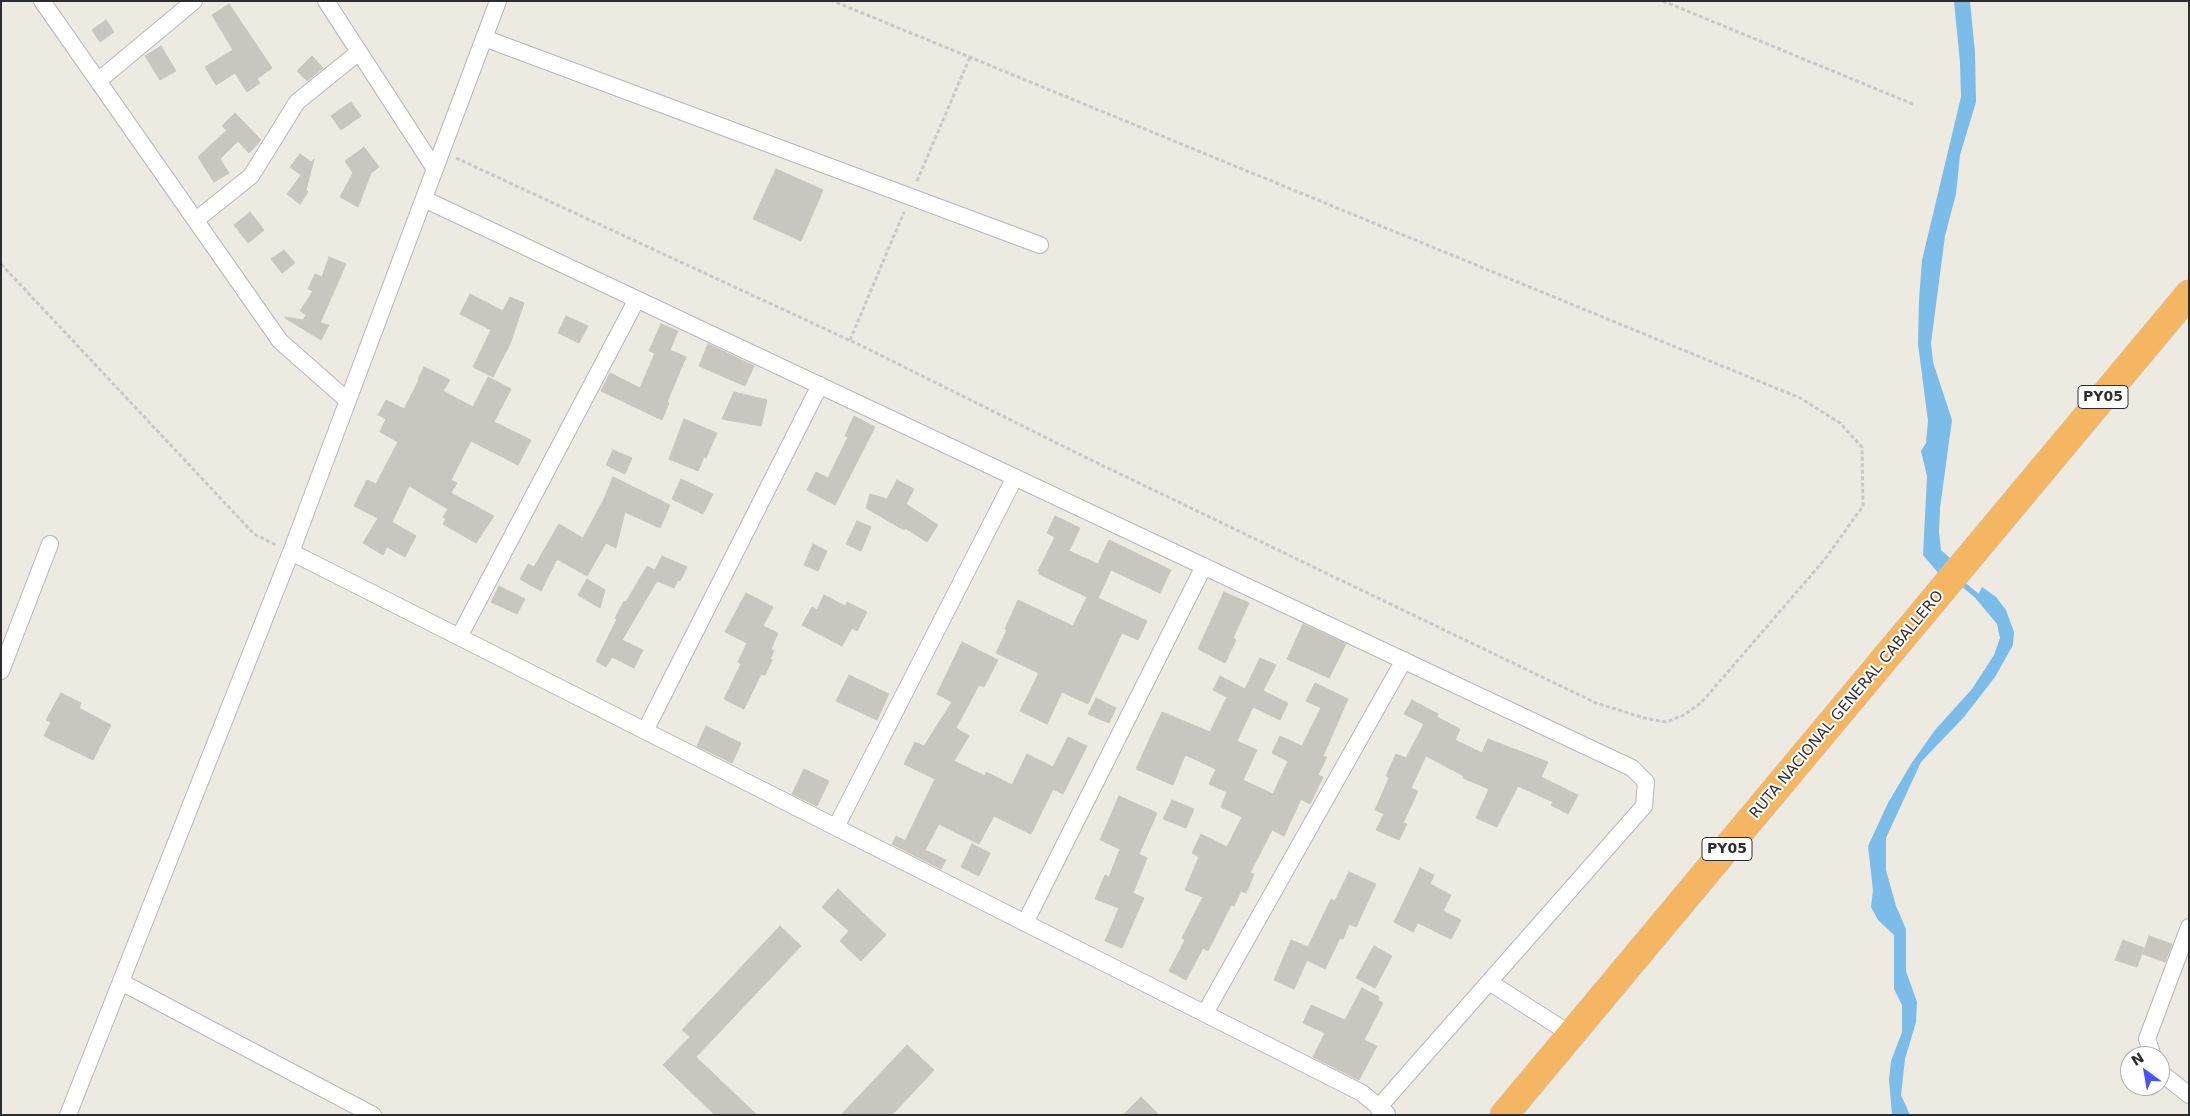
<!DOCTYPE html>
<html>
<head>
<meta charset="utf-8">
<style>
  body { margin:0 }
  #map { position:relative; width:2190px; height:1116px; overflow:hidden; background:#edeae1; font-family:"DejaVu Sans",sans-serif }
  canvas { display:block }
  .frame { position:absolute; inset:0; border:2px solid #2d2d2d; pointer-events:none }
  .north { position:absolute; left:2120px; top:1046px; width:50px; height:50px; box-sizing:border-box; background:#fff; border:1px solid #ababab; border-radius:50%; rotate:328deg; font-size:14px; font-weight:700; line-height:20px; text-align:center; color:#2d2d2d }
  .north::after { content:''; display:block; margin:auto; width:18px; height:22px; background:#4b55f0; clip-path:polygon(50% 0,100% 100%,50% 72%,0 100%) }
</style>
</head>
<body>
<div id="map">
<canvas width="2190" height="1116"></canvas>
<div class="frame"></div>
<div class="north">N</div>
</div>
<script>
const context = document.querySelector('canvas').getContext('2d');
context.lineJoin = 'round';
function paint(path, color) {
  context.fillStyle = color;
  context.fill(path, 'evenodd');
}
function poly(rows) {
  const path = new Path2D();
  for (const r of rows) {
    path.moveTo(r[0], r[1]);
    for (let i = 2; i < r.length; i += 2) path.lineTo(r[i], r[i + 1]);
  }
  return path;
}
function stroke(path, color, width, dash) {
  context.strokeStyle = color;
  context.lineWidth = width;
  context.lineCap = dash ? 'butt' : 'round';
  context.setLineDash(dash || []);
  context.stroke(path);
}
function label(font, color, halo, rows, align = 'center') {
  context.font = font + ' "DejaVu Sans",sans-serif';
  context.lineWidth = 4;
  context.setLineDash([]);
  context.textBaseline = 'middle';
  context.strokeStyle = halo;
  context.fillStyle = color;
  for (const [text, x, y, turn = 0] of rows) {
    context.save();
    context.translate(x, y);
    context.rotate((+turn || 0) * Math.PI / 180);
    context.textAlign = isNaN(turn) ? turn : align;
    if (halo) context.strokeText(text, 0, 0);
    context.fillText(text, 0, 0);
    context.restore();
  }
}
paint(poly([
  [1954,1,1970,1,1975,53,1976,102,1960,155,1956,194,1945,236,1931,343,1933,362,1952,420,1940,508,1939,532,1941,550,1951,559,1939,574,1923,555,1927,476,1921,451,1926,443,1928,421,1918,344,1919,300,1922,260,1961,97,1960,63],
  [1982,587,1996,597,2006,610,2014,632,2013,645,1995,677,1964,717,1921,762,1886,838,1886,870,1896,906,1906,929,1906,971,1917,1002,1916,1022,1905,1059,1901,1095,1910,1115,1892,1115,1889,1080,1891,1061,1902,1032,1902,1005,1894,989,1894,935,1878,920,1871,907,1873,890,1868,846,1888,803,1911,764,1935,730,1972,689,1994,655,2000,638,1997,624,1976,599]
]), '#7bbde8');
stroke(poly([
  [1958,580,1982,600]
]), '#7bbde8', 5.5);
const building = poly([
  [229,4,272,68,257,79,260,83,247,92,235,73,216,85,205,67,233,50,212,15,229,4],
  [106,20,114,32,100,42,92,30,106,20],
  [161,46,176,71,160,80,145,56,161,46],
  [312,56,323,68,307,81,297,71,312,56],
  [351,102,361,116,341,130,331,116,351,102],
  [235,113,261,140,249,153,238,141,220,159,229,173,214,182,198,157,227,130,222,126,235,113],
  [364,147,379,167,371,173,358,207,340,197,353,173,345,161,364,147],
  [300,154,311,162,314,159,306,190,308,192,300,204,287,194,301,175,290,167,300,154],
  [776,169,823,190,801,241,753,219,776,169],
  [250,212,264,230,248,243,234,225,250,212],
  [284,250,295,263,282,273,271,259,284,250],
  [329,257,346,264,320,323,329,325,321,340,285,318,285,317,303,320,306,315,300,311,313,291,308,289,315,274,322,277,329,257],
  [470,294,503,311,510,297,524,303,510,344,493,377,473,367,491,330,460,314,470,294],
  [566,316,588,326,579,343,558,333,566,316],
  [661,324,678,331,670,350,686,357,667,402,669,403,662,420,601,391,610,373,640,388,655,353,649,351,661,324],
  [708,344,754,366,745,386,699,366,708,344],
  [424,367,450,380,443,391,473,407,488,377,511,389,494,422,531,440,518,465,471,441,451,480,457,483,451,493,494,516,476,543,443,524,446,519,443,517,448,509,409,486,392,522,416,536,405,557,387,547,383,555,363,543,378,518,354,506,367,480,376,484,398,442,380,432,386,419,378,415,386,400,404,409,419,380,418,379,424,367],
  [734,392,767,400,761,426,722,419,734,392],
  [854,416,875,427,835,505,807,490,816,472,828,478,848,437,845,436,854,416],
  [684,419,717,433,706,458,704,457,698,471,669,459,684,419],
  [613,450,632,458,625,474,606,465,613,450],
  [613,477,670,505,660,528,625,512,616,548,606,543,587,576,557,559,541,591,520,579,528,564,534,567,559,524,583,538,604,499,613,477],
  [681,479,713,494,703,514,672,499,681,479],
  [897,480,914,489,906,504,938,525,927,542,905,528,904,530,866,508,870,494,887,499,897,480],
  [1055,516,1080,528,1069,551,1098,564,1109,540,1171,570,1160,593,1111,570,1098,598,1147,621,1138,640,1122,633,1088,704,1062,692,1047,724,1020,711,1039,673,996,653,1007,630,1005,629,1018,600,1073,626,1087,597,1039,574,1040,572,1038,571,1055,537,1047,533,1055,516],
  [857,521,871,527,861,551,846,544,857,521],
  [813,544,827,551,818,571,804,565,813,544],
  [662,556,687,567,680,581,678,580,674,588,657,581,622,640,643,650,634,668,612,657,606,667,596,661,617,619,615,618,624,601,626,602,647,566,655,570,662,556],
  [587,579,605,590,600,608,578,595,587,579],
  [499,586,525,599,517,614,491,602,499,586],
  [1224,592,1249,603,1233,638,1236,640,1225,663,1198,649,1224,592],
  [746,593,773,607,763,626,778,633,771,649,774,651,770,659,772,660,765,675,761,674,744,709,724,699,741,664,738,662,747,643,725,632,746,593],
  [824,595,845,606,847,602,867,612,857,631,852,628,842,646,802,625,812,607,817,610,824,595],
  [1303,624,1346,644,1329,678,1287,659,1303,624],
  [962,642,998,660,984,687,979,685,956,728,969,736,954,761,985,776,986,772,1012,785,1027,754,1053,767,1068,737,1087,746,1063,794,1053,789,1031,834,994,816,979,844,939,824,925,850,946,860,941,869,892,844,896,836,905,841,935,779,904,764,915,742,924,746,952,702,937,694,962,642],
  [1260,658,1276,665,1263,691,1288,703,1280,720,1253,707,1237,741,1257,750,1243,780,1273,794,1288,761,1272,753,1280,736,1302,746,1321,708,1306,701,1315,683,1348,699,1323,756,1327,757,1318,775,1323,777,1310,804,1301,799,1284,836,1272,830,1250,873,1254,874,1246,893,1241,891,1234,906,1231,905,1208,951,1203,948,1186,980,1169,971,1185,940,1182,938,1203,897,1185,890,1199,857,1192,853,1201,834,1227,847,1242,817,1221,807,1227,792,1209,784,1216,769,1185,755,1173,785,1136,769,1162,712,1210,732,1227,697,1213,690,1220,676,1245,689,1260,658],
  [849,675,889,694,877,720,836,701,849,675],
  [61,693,81,703,79,708,111,725,93,760,44,736,51,722,46,720,61,693],
  [1096,698,1116,708,1109,723,1088,714,1096,698],
  [1412,700,1438,714,1437,717,1460,729,1455,740,1482,753,1488,739,1548,762,1541,777,1578,795,1568,814,1551,805,1553,802,1518,786,1497,827,1476,818,1489,789,1463,778,1464,776,1426,756,1411,788,1418,791,1403,823,1407,824,1399,840,1376,830,1384,814,1375,810,1389,778,1386,776,1396,754,1406,758,1424,724,1404,714,1412,700],
  [706,726,741,743,732,763,697,746,706,726],
  [804,769,829,781,817,806,792,794,804,769],
  [1119,796,1157,813,1139,854,1147,858,1133,893,1144,898,1122,948,1105,941,1119,908,1095,899,1105,875,1109,877,1120,849,1100,840,1119,796],
  [1172,800,1194,809,1186,828,1163,819,1172,800],
  [972,844,990,853,979,876,961,867,972,844],
  [1420,868,1434,875,1430,884,1451,895,1443,911,1461,920,1451,939,1418,923,1413,932,1394,922,1420,868],
  [1349,872,1376,884,1356,927,1349,924,1343,939,1340,938,1325,969,1307,960,1294,989,1274,980,1291,940,1308,947,1331,899,1335,901,1349,872],
  [838,889,886,935,861,961,840,941,849,931,822,907,838,889],
  [780,926,801,946,696,1057,757,1115,715,1115,663,1065,690,1037,682,1030,780,926],
  [2149,936,2172,944,2165,962,2143,954,2149,936],
  [2123,940,2144,948,2137,967,2115,960,2123,940],
  [1374,946,1392,956,1375,988,1356,978,1374,946],
  [1362,988,1379,997,1378,1000,1383,1003,1364,1040,1377,1046,1359,1080,1313,1057,1325,1033,1303,1023,1311,1005,1345,1020,1362,988],
  [907,1045,934,1070,892,1115,841,1115,907,1045],
  [1141,1097,1159,1115,1123,1115,1141,1097]
]);
paint(building, '#c9c6c0');
stroke(building, '#c9c6ba', 1);
const street = poly([
  [42,1,280,341,348,401],
  [326,1,435,169],
  [484,38,1040,245],
  [98,81,194,1],
  [424,199,1632,768,1646,782,1644,806,1378,1108],
  [196,220,251,176,297,102,359,52],
  [291,552,1362,1093,1387,1114],
  [459,637,637,299],
  [1,671,50,544],
  [645,731,820,385],
  [836,827,1015,477],
  [1025,923,1204,566],
  [121,982,373,1115],
  [1489,982,1572,1035],
  [1205,1013,1404,660],
  [2153,1056,2147,1039,2189,927],
  [2160,1072,2189,1095],
  [68,1115,291,552,498,1]
]);
const highway = poly([
  [1504,1115,2189,294]
]);
stroke(street, '#b4b5bf', 18);
stroke(highway, '#c8c8c8', 29);
stroke(poly([
  [1663,1,1915,105],
  [456,158,862,346,1089,459,1596,703,1644,718,1666,722,1684,715,1702,702,1825,559,1863,506,1862,447,1840,423,1800,398,833,1],
  [917,181,970,57],
  [1,264,254,534,276,545],
  [850,340,904,212]
]), '#c8c8c8', 3, [4, 2.5]);
stroke(street, '#fff', 16);
stroke(highway, '#f5b664', 28);
for (const [x, y, w] of [
  [2103,397,50],
  [1727,849,50]
]) {
  const box = new Path2D();
  box.roundRect(x - w / 2, y - 11.5, w, 23, 4);
  context.fillStyle = '#fff';
  context.fill(box);
  stroke(box, '#2d2d2d', 1);
}
label('bold 14px', '#2d2d2d', null, [
  ["PY05",2103,397],
  ["PY05",1727,849]
]);
label('15px', '#2d2d2d', '#fff', [
  ["RUTA NACIONAL GENERAL CABALLERO",1847,705,-50]
]);
</script>
</body>
</html>
